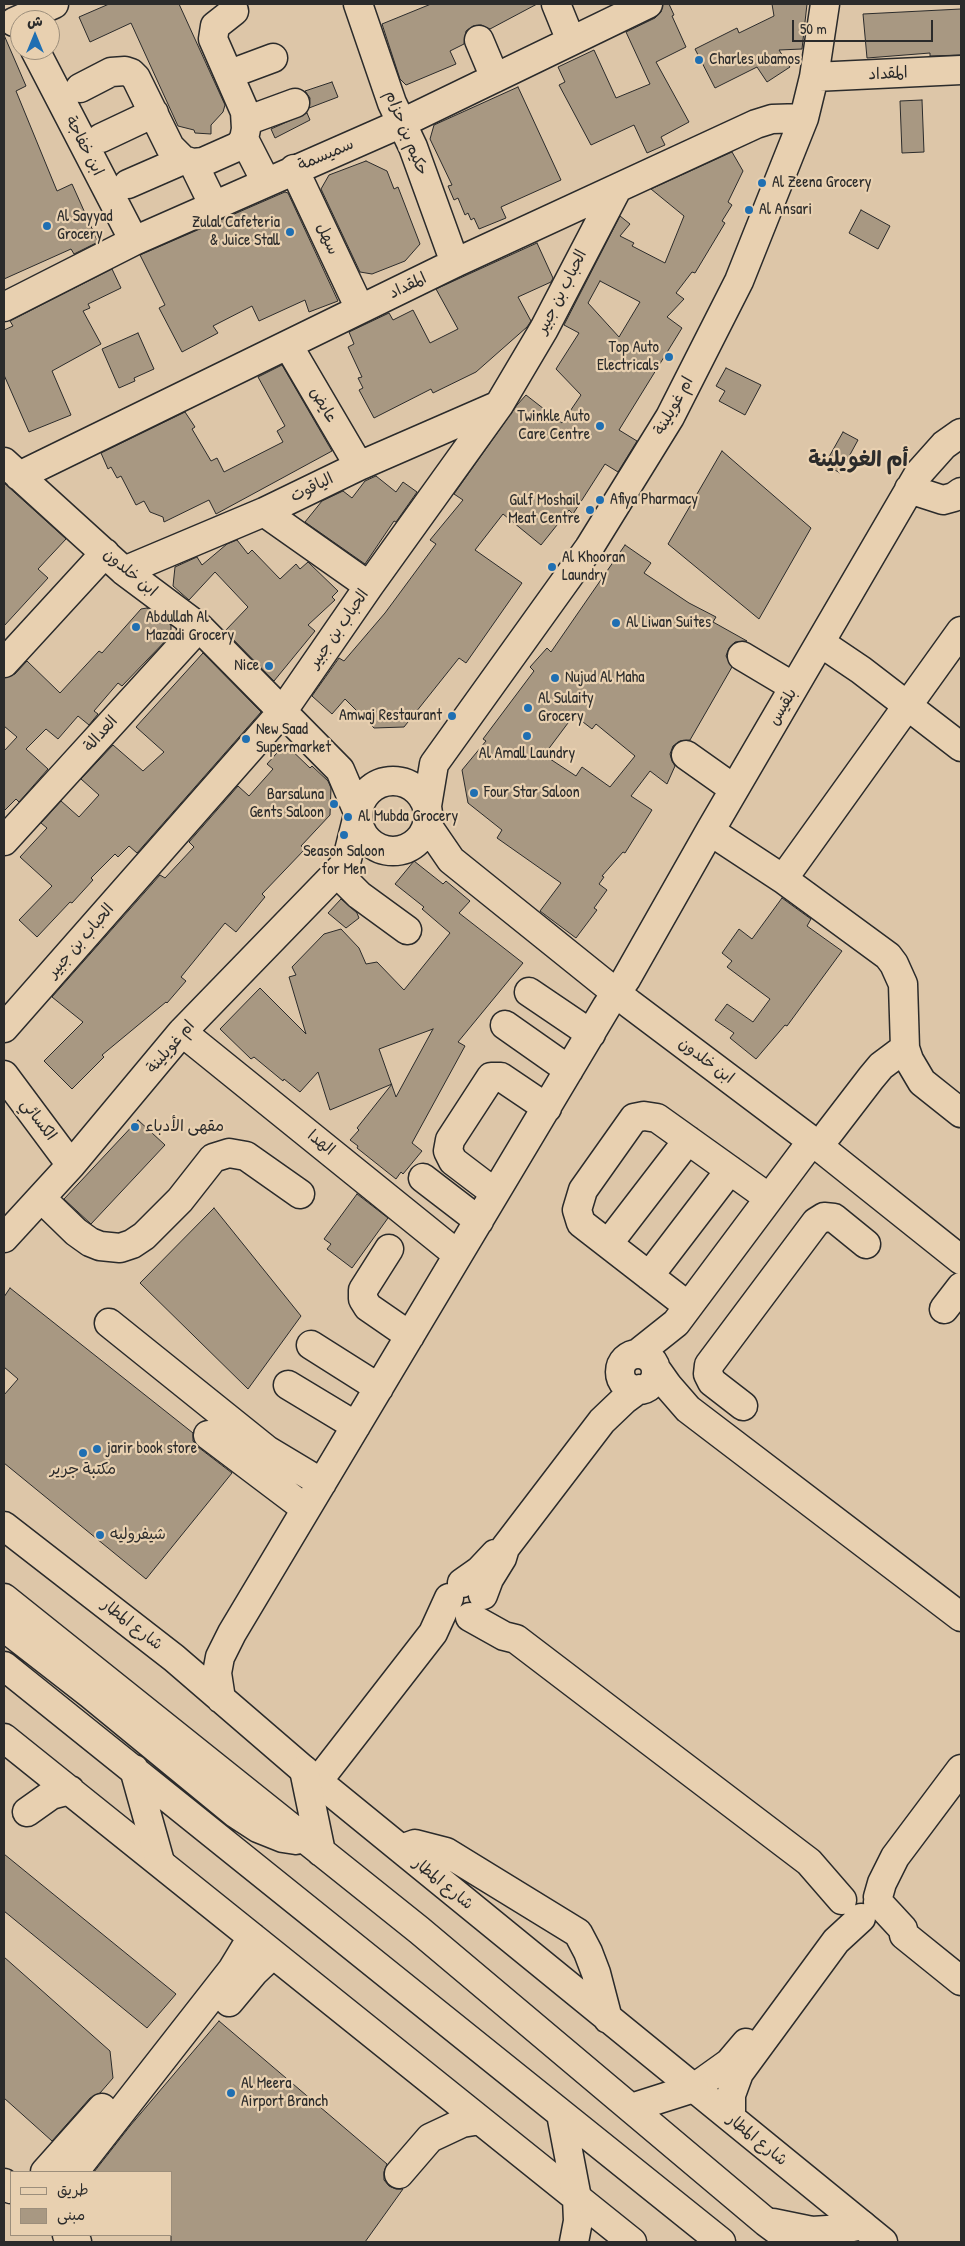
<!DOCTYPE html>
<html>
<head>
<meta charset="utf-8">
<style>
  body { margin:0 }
  #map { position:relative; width:965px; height:2246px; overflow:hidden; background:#ddc6a8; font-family:"Patrick Hand","Playpen Sans Arabic",sans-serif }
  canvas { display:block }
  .frame { position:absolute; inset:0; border:5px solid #2b2b2b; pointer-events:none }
  .legend { position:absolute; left:10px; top:2171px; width:162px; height:65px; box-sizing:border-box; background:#e8d0b0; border:1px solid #9c8e7b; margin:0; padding:6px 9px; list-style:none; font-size:15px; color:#2b2b2b }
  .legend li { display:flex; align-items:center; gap:10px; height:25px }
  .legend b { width:25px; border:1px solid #9c8e7b }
  .north { position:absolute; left:10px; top:10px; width:50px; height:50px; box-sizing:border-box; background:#e8d0b0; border:1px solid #9c8e7b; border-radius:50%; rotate:0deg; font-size:14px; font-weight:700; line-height:20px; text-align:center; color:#2b2b2b }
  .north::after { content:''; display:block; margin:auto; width:18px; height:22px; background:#1f6fb2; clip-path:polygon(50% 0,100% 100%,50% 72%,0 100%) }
  .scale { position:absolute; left:792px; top:20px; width:141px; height:22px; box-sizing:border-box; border:2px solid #2b2b2b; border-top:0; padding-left:6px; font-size:15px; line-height:18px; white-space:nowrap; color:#2b2b2b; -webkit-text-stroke:4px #e8d0b0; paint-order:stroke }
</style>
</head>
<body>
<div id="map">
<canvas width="965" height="2246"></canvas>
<div class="frame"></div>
<ul class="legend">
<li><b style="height:6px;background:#e8d0b0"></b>طريق</li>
<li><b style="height:14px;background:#a89882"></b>مبنى</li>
</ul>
<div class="north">ش</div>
<div class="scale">50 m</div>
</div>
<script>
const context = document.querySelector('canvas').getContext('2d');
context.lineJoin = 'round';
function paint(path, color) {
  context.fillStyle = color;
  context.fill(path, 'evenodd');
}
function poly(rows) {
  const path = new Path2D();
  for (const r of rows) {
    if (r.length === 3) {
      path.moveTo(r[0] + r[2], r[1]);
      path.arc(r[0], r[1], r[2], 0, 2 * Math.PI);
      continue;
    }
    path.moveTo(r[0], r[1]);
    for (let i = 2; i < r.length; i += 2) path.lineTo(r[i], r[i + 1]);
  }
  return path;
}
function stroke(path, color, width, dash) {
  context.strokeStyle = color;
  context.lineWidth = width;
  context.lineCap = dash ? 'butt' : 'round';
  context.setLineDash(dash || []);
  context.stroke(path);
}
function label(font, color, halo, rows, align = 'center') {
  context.font = font + ' "Patrick Hand","Playpen Sans Arabic",sans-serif';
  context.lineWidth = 4.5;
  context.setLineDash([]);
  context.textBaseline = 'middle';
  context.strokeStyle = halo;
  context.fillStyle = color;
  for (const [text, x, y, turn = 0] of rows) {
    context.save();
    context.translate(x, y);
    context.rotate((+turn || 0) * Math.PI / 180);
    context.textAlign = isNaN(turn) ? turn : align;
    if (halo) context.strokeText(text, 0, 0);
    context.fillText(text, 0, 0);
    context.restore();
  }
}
const building = poly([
  [109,4,179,4,225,105,223,112,211,125,211,134,195,133,194,130,178,126,131,23,90,42,79,17,109,4],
  [431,4,537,4,490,29,481,25,473,26,466,31,464,44,450,51,456,64,406,85,400,79,382,24,431,4],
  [663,4,669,4,674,15,672,16,686,47,656,62,689,122,661,137,665,145,647,153,634,125,591,145,559,85,565,82,558,67,594,50,616,98,650,84,626,32,655,18,661,12,663,4],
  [772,4,807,4,802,49,779,50,790,67,767,82,757,67,715,88,695,49,737,28,739,33,774,16,772,4],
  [961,9,961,55,930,56,930,53,867,58,863,14,961,9],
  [4,35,26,86,16,91,57,191,72,184,98,242,74,254,71,249,4,279,4,35],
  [332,82,338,97,309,108,310,98,305,91,332,82],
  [518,87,561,180,501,207,506,218,479,229,474,218,471,220,468,213,465,215,458,198,454,200,448,186,452,185,430,139,434,125,518,87],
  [922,100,924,152,902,153,900,101,922,100],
  [307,113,310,120,275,138,271,129,307,113],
  [732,152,743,171,728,202,732,205,722,221,725,223,695,273,692,272,676,293,684,299,667,317,682,328,619,430,637,441,618,472,605,464,573,514,569,510,541,545,503,514,475,550,522,583,466,663,459,658,404,727,374,728,345,699,332,714,312,696,339,658,344,661,385,613,436,544,430,540,463,500,454,494,517,405,526,395,562,423,581,395,556,369,579,333,564,325,620,216,630,224,620,236,634,243,632,246,665,263,684,216,651,189,732,152],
  [600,281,640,302,619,337,588,303,600,281],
  [366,161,387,171,394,189,398,187,420,244,405,261,372,274,360,272,321,189,329,175,366,161],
  [285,192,288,193,338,301,309,312,305,300,259,321,252,306,213,326,218,333,182,352,159,308,165,305,140,255,285,192],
  [861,210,890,226,878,249,849,233,861,210],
  [537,243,553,278,551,282,518,297,531,321,527,327,476,372,433,393,431,389,374,418,359,390,363,388,358,378,362,377,348,347,354,344,349,332,389,313,393,320,413,310,430,343,458,329,436,289,537,243],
  [112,269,121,288,88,304,90,308,83,311,101,344,52,371,71,415,29,432,4,375,4,330,13,326,10,321,112,269],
  [138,333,154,369,134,378,135,381,119,388,102,349,138,333],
  [282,365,332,451,216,514,209,500,164,522,163,517,150,512,144,501,136,505,121,476,117,478,111,467,108,469,101,453,185,412,195,427,192,429,211,461,217,458,224,472,283,442,277,431,285,426,258,377,282,365],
  [726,368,761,385,745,415,719,401,725,391,716,386,726,368],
  [843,432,858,440,840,473,825,464,843,432],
  [722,451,811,528,759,619,668,544,722,451],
  [376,476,396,492,403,482,417,492,396,522,394,521,365,564,305,522,322,501,343,491,352,498,365,481,376,476],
  [4,483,66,539,38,569,48,578,4,626,4,483],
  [237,540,248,554,252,550,280,579,296,564,300,569,308,562,338,591,332,597,335,600,308,625,315,631,274,681,225,631,248,607,215,572,189,600,173,586,175,567,197,557,202,565,227,544,237,540],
  [625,545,651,563,644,573,689,603,716,617,713,622,747,641,735,642,729,648,726,656,732,667,690,740,680,741,673,746,670,754,672,761,675,766,667,784,650,771,631,796,652,810,625,853,623,852,602,876,604,877,599,884,607,890,594,908,597,910,576,938,540,911,561,883,497,838,502,830,468,803,462,770,486,741,483,739,534,671,530,667,547,648,551,652,625,545],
  [574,715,592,729,596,724,635,756,610,787,582,767,576,776,544,755,574,715],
  [147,608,171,625,171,635,122,686,118,683,94,711,98,714,89,725,78,716,58,739,46,729,26,749,48,769,19,802,16,799,4,811,4,751,17,737,4,726,4,678,15,674,27,661,60,693,99,651,102,653,141,609,147,608],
  [203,653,261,712,137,853,129,846,118,857,115,854,91,878,93,880,72,903,70,902,37,937,19,920,52,886,20,857,47,828,41,823,61,801,79,817,99,795,81,779,113,745,143,771,164,752,136,727,203,653],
  [285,744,310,768,312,766,328,781,331,788,330,815,301,846,305,849,262,894,265,897,236,932,225,923,181,977,186,981,167,1003,166,1002,102,1055,104,1057,72,1089,44,1061,83,1022,52,997,160,875,165,878,194,847,189,842,238,786,249,796,273,769,267,764,285,744],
  [414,861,443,884,446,881,470,901,459,913,523,963,458,1042,465,1046,412,1143,422,1151,403,1174,401,1172,396,1179,357,1148,358,1146,350,1140,359,1130,357,1128,392,1084,330,1110,318,1072,300,1092,284,1079,283,1081,254,1057,251,1059,220,1029,260,988,306,1034,289,977,296,975,292,967,324,934,341,929,359,948,366,964,377,962,404,990,450,933,422,909,424,907,395,884,414,861],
  [433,1029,396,1097,379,1049,433,1029],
  [782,898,811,919,807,926,842,951,787,1026,785,1025,756,1059,730,1038,734,1033,715,1020,727,1004,753,1022,770,999,727,967,732,961,722,953,739,929,752,939,782,898],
  [341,899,357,913,359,918,346,928,328,913,341,899],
  [138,1120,165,1145,91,1224,64,1199,138,1120],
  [357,1194,388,1218,352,1268,327,1249,331,1244,324,1239,357,1194],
  [214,1208,301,1316,248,1389,140,1283,214,1208],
  [10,1288,193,1433,193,1441,198,1447,232,1473,146,1579,4,1463,4,1395,18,1379,4,1367,4,1297,10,1288],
  [4,1854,176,1994,147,2028,4,1911,4,1854],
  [4,1957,110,2051,113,2078,100,2093,90,2098,52,2141,4,2098,4,1957],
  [219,2021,387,2164,384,2172,384,2180,389,2186,396,2189,403,2189,365,2242,171,2242,171,2172,94,2172,130,2126,219,2021]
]);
paint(building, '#a89882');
stroke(building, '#2b2b2b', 1);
const minor = poly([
  [358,4,392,103,413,147,455,263],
  [556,4,571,41],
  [14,22,54,4],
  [479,40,495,78],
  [35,50,134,241],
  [230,74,273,58],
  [814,77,961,70],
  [80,88,111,72,125,71,131,73,136,78,170,147,183,160,193,163,203,162,239,146,244,139,246,129,245,112,213,39,215,26,234,11],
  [246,121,295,103],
  [101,138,154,113],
  [244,139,266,182],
  [193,163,214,206],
  [294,169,360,309],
  [128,184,183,160],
  [4,307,134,241,402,123,648,4],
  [288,345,359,466],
  [4,462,124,571,199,627,340,770,357,810],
  [19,476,455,263,756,124,772,119,804,118],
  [909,489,943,500,954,497,961,492],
  [264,512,369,586],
  [124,571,264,512,359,466,499,405],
  [821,643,861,670,961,747],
  [742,656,794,687],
  [4,663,105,553],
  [686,755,734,789],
  [393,816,35],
  [427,806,434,764,589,548,670,417,739,281,804,118,814,77,825,4],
  [427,825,451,860,630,1004,812,1141,961,1260],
  [710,831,783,879,888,956,894,964,903,984,905,1048,909,1060,922,1082,961,1113],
  [4,841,199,627],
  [337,873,359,895,407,930],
  [783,879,961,631],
  [529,992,591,1034],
  [505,1025,569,1070],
  [4,1028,282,712,369,586,499,405,544,329,617,189],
  [182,1032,458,1255],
  [4,1075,71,1165],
  [828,1134,871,1078,881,1066,905,1048],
  [423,1178,479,1221],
  [495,1193,453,1161,448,1151,450,1140,491,1077,501,1077,547,1108],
  [41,1198,76,1232,90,1242,100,1246,120,1248,132,1244,144,1236,180,1200,213,1158,229,1153,246,1156,300,1194],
  [4,1238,71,1165,182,1032,346,863,357,819],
  [608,1244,688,1140],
  [389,1249,363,1290,363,1299,368,1307,410,1336],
  [649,1276,730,1170],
  [688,1306,581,1223,577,1210,583,1190,634,1118,644,1116,657,1118,769,1198],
  [944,1309,961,1287],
  [109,1323,267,1450,322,1483],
  [311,1345,379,1388],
  [637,1354,676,1323,812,1141],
  [638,1372,18],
  [656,1369,668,1386,688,1409,961,1617],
  [288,1385,356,1426],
  [743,1406,712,1382,708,1374,709,1365,816,1222,824,1217,834,1218,866,1244],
  [208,1435,306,1509],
  [4,1526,174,1658,304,1770,883,2242],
  [462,1583,479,1571,495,1554],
  [483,1595,489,1579,502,1558,505,1548,602,1421,624,1400,639,1389],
  [470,1617,504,1636,516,1639,617,1716,809,1862,842,1900],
  [221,1699,217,1673,220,1657,232,1633,607,1006,626,979,710,831,919,473,944,445,961,433],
  [4,1738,632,2242],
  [318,1781,433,1633,449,1598],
  [27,1812,51,1795,70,1790],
  [401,1849,415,1844,446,1852,578,1933,588,1952,596,1973,608,2019],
  [878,1897,882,1883,895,1857,961,1769],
  [878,1902,903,1929,904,1935,961,1981],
  [229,2002,254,1972,273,1954],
  [694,2088,729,2063,746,2043],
  [731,2118,731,2095,739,2073,836,1941,861,1918],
  [45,2172,102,2108],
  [74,2172,232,1970,252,1937],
  [399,2174,430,2138,462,2123,480,2120],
  [4,2183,11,2189],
  [67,2235,77,2242],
  [574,2242,578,2221,577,2198]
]);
const major = poly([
  [4,1598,419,1930,766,2222,793,2242],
  [4,1627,90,1694,235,1813,258,1828,283,1838,296,1840],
  [4,1666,721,2242],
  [134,1769,160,1862],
  [304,1770,321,1852],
  [631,2108,694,2088],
  [561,2114,577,2198],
  [773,2223,812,2231,843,2229,862,2225]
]);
stroke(minor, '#2b2b2b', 31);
stroke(major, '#2b2b2b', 31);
stroke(minor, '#e8d0b0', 28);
stroke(major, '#e8d0b0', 28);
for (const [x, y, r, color] of [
  [699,60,5,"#1f6fb2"],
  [762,183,5,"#1f6fb2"],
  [749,210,5,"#1f6fb2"],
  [47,226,5,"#1f6fb2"],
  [290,232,5,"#1f6fb2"],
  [669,357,5,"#1f6fb2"],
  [600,426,5,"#1f6fb2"],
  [600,500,5,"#1f6fb2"],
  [590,510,5,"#1f6fb2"],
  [552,567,5,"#1f6fb2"],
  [616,623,5,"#1f6fb2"],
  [136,627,5,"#1f6fb2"],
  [269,666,5,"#1f6fb2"],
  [555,678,5,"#1f6fb2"],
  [528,708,5,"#1f6fb2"],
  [452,716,5,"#1f6fb2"],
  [527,736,5,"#1f6fb2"],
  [246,739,5,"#1f6fb2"],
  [474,793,5,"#1f6fb2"],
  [334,804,5,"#1f6fb2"],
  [348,817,5,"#1f6fb2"],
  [344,835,5,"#1f6fb2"],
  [135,1127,5,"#1f6fb2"],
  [97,1449,5,"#1f6fb2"],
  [83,1453,5,"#1f6fb2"],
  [100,1535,5,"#1f6fb2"],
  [231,2093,5,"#1f6fb2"]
]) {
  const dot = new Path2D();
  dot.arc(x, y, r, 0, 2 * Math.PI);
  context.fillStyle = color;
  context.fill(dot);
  stroke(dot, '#e8d0b0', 2);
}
label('16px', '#2b2b2b', '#e8d0b0', [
  ["Charles ubamos",709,60],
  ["Al Zeena Grocery",772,183],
  ["Al Ansari",759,210],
  ["Al Sayyad",57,217],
  ["Grocery",57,235],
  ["Zulal Cafeteria",280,223,"right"],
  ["& Juice Stall",280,241,"right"],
  ["Top Auto",659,348,"right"],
  ["Electricals",659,366,"right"],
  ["Twinkle Auto",590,417,"right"],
  ["Care Centre",590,435,"right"],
  ["Afiya Pharmacy",610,500],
  ["Gulf Moshail",580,501,"right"],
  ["Meat Centre",580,519,"right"],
  ["Al Khooran",562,558],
  ["Laundry",562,576],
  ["Abdullah Al",146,618],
  ["Mazadi Grocery",146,636],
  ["Al Liwan Suites",626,623],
  ["Nice",259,666,"right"],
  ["Nujud Al Maha",565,678],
  ["Al Sulaity",538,699],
  ["Grocery",538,717],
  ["Amwaj Restaurant",442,716,"right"],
  ["New Saad",256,730],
  ["Supermarket",256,748],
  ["Al Amall Laundry",527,754,"center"],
  ["Four Star Saloon",484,793],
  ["Barsaluna",324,795,"right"],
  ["Gents Saloon",324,813,"right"],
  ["Al Mubda Grocery",358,817],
  ["Season Saloon",344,852,"center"],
  ["for Men",344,870,"center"],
  ["مقهى الأدباء",145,1127],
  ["jarir book store",107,1449],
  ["مكتبة جرير",83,1470,"center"],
  ["شيفروليه",110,1535],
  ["Al Meera",241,2084],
  ["Airport Branch",241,2102]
], 'left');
label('16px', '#2b2b2b', '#e8d0b0', [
  ["المقداد",888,74,-3],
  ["حكيم بن حزام",406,133,68],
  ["ابن خفاجة",84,146,63],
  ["سميسمة",326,155,-23],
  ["سهل",327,239,65],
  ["المقداد",408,286,-26],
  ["الحباب بن جبير",562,292,-63],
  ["عايض",323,405,60],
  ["ام غويلينة",674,406,-61],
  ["الياقوت",312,488,-26],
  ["ابن خلدون",130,573,40],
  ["الحباب بن جبير",339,629,-55],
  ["بلقيس",783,707,-59],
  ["العدالة",101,734,-48],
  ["الحباب بن جبير",81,941,-49],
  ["ام غويلينة",171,1047,-49],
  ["ابن خلدون",706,1061,37],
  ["الكسائي",38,1120,53],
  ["الهدا",321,1143,39],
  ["شارع المطار",132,1625,38],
  ["شارع المطار",443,1884,39],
  ["شارع المطار",757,2140,39]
]);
label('bold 21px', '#2b2b2b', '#e8d0b0', [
  ["أم الغويلينة",858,460]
]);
</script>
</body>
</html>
